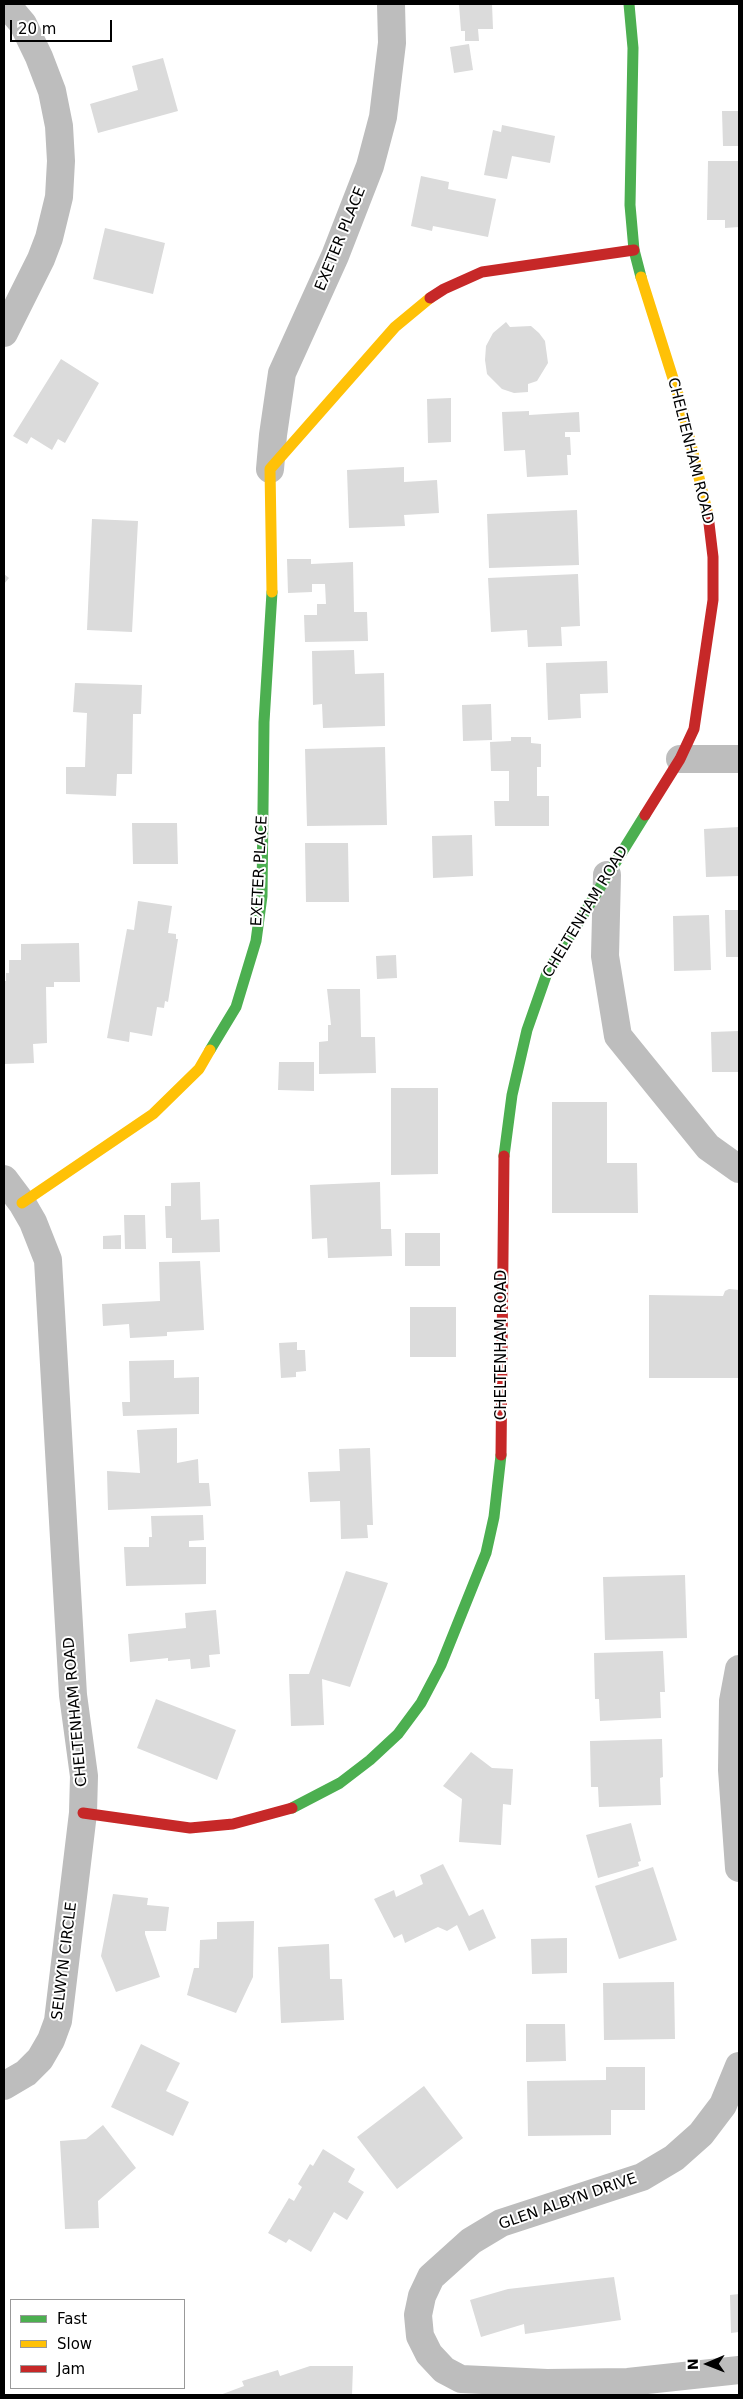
<!DOCTYPE html>
<html>
<head>
<meta charset="utf-8">
<style>
  body { margin:0 }
  #map { position:relative; width:743px; height:2399px; overflow:hidden; background:#fff; font-family:"DejaVu Sans",sans-serif }
  canvas { display:block }
  .frame { position:absolute; inset:0; border:5px solid #000; pointer-events:none }
  .legend { position:absolute; left:10px; top:2299px; width:175px; height:90px; box-sizing:border-box; background:#fff; border:1px solid #999; margin:0; padding:6px 9px; list-style:none; font-size:15px; color:#000 }
  .legend li { display:flex; align-items:center; gap:10px; height:25px }
  .legend b { width:25px; border:1px solid #999 }
  .north { position:absolute; left:683px; top:2339px; width:50px; height:50px; -webkit-text-stroke:4px #fff; paint-order:stroke; rotate:269deg; font-size:14px; font-weight:700; line-height:20px; text-align:center; color:#000 }
  .north::after { content:''; display:block; margin:auto; width:18px; height:22px; background:#000; clip-path:polygon(50% 0,100% 100%,50% 72%,0 100%) }
  .scale { position:absolute; left:10px; top:20px; width:102px; height:22px; box-sizing:border-box; border:2px solid #000; border-top:0; padding-left:6px; font-size:15px; line-height:18px; white-space:nowrap; color:#000; -webkit-text-stroke:4px #fff; paint-order:stroke }
</style>
</head>
<body>
<div id="map">
<canvas width="743" height="2399"></canvas>
<div class="frame"></div>
<ul class="legend">
<li><b style="height:6px;background:#4caf50"></b>Fast</li>
<li><b style="height:6px;background:#ffc107"></b>Slow</li>
<li><b style="height:6px;background:#c62828"></b>Jam</li>
</ul>
<div class="north">N</div>
<div class="scale">20 m</div>
</div>
<script>
const context = document.querySelector('canvas').getContext('2d');
context.lineJoin = 'round';
function paint(path, color) {
  context.fillStyle = color;
  context.fill(path, 'evenodd');
}
function poly(rows) {
  const path = new Path2D();
  for (const r of rows) {
    path.moveTo(r[0], r[1]);
    for (let i = 2; i < r.length; i += 2) path.lineTo(r[i], r[i + 1]);
  }
  return path;
}
function stroke(path, color, width, dash) {
  context.strokeStyle = color;
  context.lineWidth = width;
  context.lineCap = dash ? 'butt' : 'round';
  context.setLineDash(dash || []);
  context.stroke(path);
}
function label(font, color, halo, rows, align = 'center') {
  context.font = font + ' "DejaVu Sans",sans-serif';
  context.lineWidth = 4;
  context.setLineDash([]);
  context.textBaseline = 'middle';
  context.strokeStyle = halo;
  context.fillStyle = color;
  for (const [text, x, y, turn = 0] of rows) {
    context.save();
    context.translate(x, y);
    context.rotate((+turn || 0) * Math.PI / 180);
    context.textAlign = isNaN(turn) ? turn : align;
    if (halo) context.strokeText(text, 0, 0);
    context.fillText(text, 0, 0);
    context.restore();
  }
}
paint(poly([
  [459,4,492,4,493,29,478,29,479,41,465,41,465,31,461,31],
  [469,44,473,70,454,73,450,47],
  [163,58,178,111,98,133,90,104,138,90,132,66],
  [722,111,739,111,739,146,723,146],
  [502,125,555,136,550,163,512,156,507,179,484,175,493,130,501,132],
  [708,161,739,161,739,227,725,228,725,220,707,220],
  [421,176,449,182,448,189,496,199,488,237,433,226,432,231,411,226],
  [105,228,165,243,153,294,93,279],
  [506,322,510,327,531,326,539,333,545,341,548,363,537,381,528,384,528,392,514,393,502,389,487,374,485,360,486,346,493,333],
  [61,359,99,383,65,443,58,439,52,450,31,437,27,444,13,436],
  [451,398,451,442,428,443,427,399],
  [529,411,529,415,579,412,580,432,565,432,565,437,570,437,571,455,567,455,568,475,527,477,525,450,504,451,502,412],
  [404,467,404,482,437,480,439,513,404,515,405,526,349,528,347,470],
  [577,510,579,565,489,568,487,514],
  [92,519,138,521,132,632,87,630],
  [287,559,311,559,311,564,353,562,354,612,367,612,368,641,305,642,304,615,317,615,317,604,326,604,325,584,312,584,312,592,288,593],
  [4,574,9,578,4,584],
  [578,574,580,626,561,627,562,646,528,647,527,630,491,632,488,578],
  [354,650,355,674,384,673,385,726,323,728,322,704,313,705,312,651],
  [607,661,608,693,580,694,581,718,548,720,546,663],
  [75,683,142,685,141,714,133,714,132,774,117,774,116,796,66,794,66,767,85,767,87,713,73,712],
  [491,704,492,740,463,741,462,705],
  [511,737,531,737,531,743,541,744,541,767,537,767,537,796,549,796,549,826,495,826,494,801,509,801,509,771,491,771,490,742,511,741],
  [385,747,387,825,307,826,305,749],
  [132,823,177,823,178,864,133,864],
  [739,827,739,876,706,877,704,829],
  [472,835,473,876,433,878,432,836],
  [305,843,348,843,349,902,306,902],
  [138,901,172,906,168,933,176,934,176,939,178,939,168,1002,165,1001,164,1008,157,1007,152,1036,130,1032,129,1042,107,1038,127,929,134,930],
  [725,910,739,910,739,957,726,957],
  [709,915,711,970,674,971,673,916],
  [79,943,80,982,54,982,54,987,46,987,47,1043,33,1044,34,1063,4,1064,4,981,6,981,6,973,9,973,9,960,21,960,21,944],
  [396,955,397,978,377,979,376,956],
  [327,989,360,989,361,1037,375,1037,376,1073,319,1074,319,1042,328,1041,328,1025,331,1025],
  [739,1031,739,1072,712,1072,711,1032],
  [279,1062,314,1062,314,1091,278,1090],
  [391,1088,438,1088,438,1174,391,1175],
  [552,1102,607,1102,607,1163,637,1163,638,1213,552,1213],
  [200,1182,201,1220,219,1219,220,1252,172,1253,172,1238,166,1238,165,1206,171,1206,171,1183],
  [380,1182,381,1229,391,1229,392,1256,328,1258,327,1238,312,1239,310,1185],
  [124,1215,145,1215,146,1249,125,1249],
  [405,1233,440,1233,440,1266,405,1266],
  [121,1235,121,1249,103,1249,103,1236],
  [200,1261,204,1330,167,1332,167,1336,130,1338,129,1324,103,1326,102,1304,160,1301,159,1262],
  [729,1289,739,1290,739,1378,649,1378,649,1295,723,1296,725,1291],
  [410,1307,456,1307,456,1357,410,1357],
  [297,1342,297,1350,305,1350,306,1371,296,1372,296,1377,281,1378,279,1343],
  [174,1360,174,1378,199,1377,199,1414,123,1416,122,1402,130,1402,129,1361],
  [177,1428,177,1463,198,1459,199,1483,209,1483,211,1506,108,1510,107,1471,140,1473,137,1430],
  [370,1448,373,1525,367,1525,368,1538,341,1539,340,1501,310,1502,308,1472,340,1471,339,1449],
  [203,1515,204,1540,189,1541,189,1547,206,1547,206,1584,126,1586,124,1547,149,1547,149,1537,152,1537,151,1516],
  [346,1571,388,1583,350,1687,322,1679,324,1725,291,1726,289,1674,309,1674],
  [685,1575,687,1638,605,1640,603,1577],
  [216,1610,220,1654,209,1655,210,1667,191,1669,190,1659,168,1661,168,1658,130,1662,128,1634,186,1628,185,1613],
  [663,1651,665,1692,660,1692,661,1718,600,1721,599,1699,595,1699,594,1653],
  [156,1699,236,1730,217,1780,137,1748],
  [662,1739,663,1777,660,1778,661,1805,599,1807,598,1787,591,1787,590,1741],
  [471,1752,492,1768,513,1769,511,1805,503,1804,501,1845,459,1842,462,1799,443,1786],
  [631,1823,641,1861,638,1862,639,1866,598,1878,586,1835],
  [443,1864,469,1916,483,1909,496,1938,469,1951,457,1925,447,1931,438,1927,405,1943,402,1934,394,1938,374,1899,394,1890,396,1897,423,1884,420,1875],
  [653,1867,677,1940,619,1959,595,1886],
  [113,1894,148,1898,147,1905,169,1907,166,1931,145,1931,145,1934,160,1977,116,1992,101,1956],
  [254,1921,253,1977,236,2013,187,1995,194,1968,199,1968,200,1940,217,1939,217,1922],
  [567,1938,567,1973,532,1974,531,1939],
  [329,1944,330,1979,342,1979,344,2020,281,2023,278,1947],
  [674,1982,675,2039,604,2040,603,1983],
  [526,2024,565,2024,566,2061,526,2062],
  [141,2044,180,2063,166,2091,189,2102,173,2136,111,2107],
  [606,2067,645,2067,645,2110,611,2110,611,2135,528,2136,527,2081,606,2080],
  [424,2086,463,2138,397,2189,357,2137],
  [103,2125,136,2168,98,2201,99,2228,65,2229,60,2141,86,2139],
  [323,2149,355,2169,348,2182,364,2192,347,2220,334,2212,311,2252,289,2239,286,2243,268,2233,289,2198,294,2201,302,2187,298,2184,310,2164,313,2166],
  [614,2277,621,2320,525,2334,524,2324,481,2337,470,2300,508,2289],
  [739,2294,739,2332,731,2333,730,2295],
  [310,2366,353,2366,352,2395,220,2395,244,2386,242,2381,278,2370,280,2376]
]), '#dbdbdb');
stroke(poly([
  [4,333,41,259,49,238,59,197,61,161,59,126,52,91,39,57,23,24,6,4],
  [270,469,273,435,282,373,335,256,370,166,383,117,392,43,391,4],
  [680,759,739,759],
  [607,875,605,956,618,1036,708,1147,739,1169],
  [4,1179,22,1203,33,1222,48,1260,73,1695,84,1776,83,1813,58,2021,51,2040,40,2059,26,2073,4,2086],
  [739,1669,733,1701,732,1770,739,1868],
  [739,2066,723,2105,701,2134,674,2158,642,2177,501,2223,471,2241,431,2277,422,2296,418,2315,420,2336,429,2354,444,2370,461,2379,547,2383,628,2382,739,2370]
]), '#bdbdbd', 28);
stroke(poly([
  [629,4,633,48,630,205,634,250,641,277],
  [210,1050,236,1007,256,941,262,896,264,722,272,592],
  [504,1156,512,1095,527,1030,547,973,645,815],
  [292,1808,340,1783,370,1760,398,1734,421,1703,441,1665,486,1553,494,1517,501,1455]
]), '#4caf50', 11);
stroke(poly([
  [641,277,682,407,708,515],
  [272,592,270,469,395,327,430,298],
  [22,1203,153,1114,199,1069,210,1050]
]), '#ffc107', 11);
stroke(poly([
  [430,298,444,289,482,272,634,250],
  [645,815,680,759,694,729,713,600,713,557,708,515],
  [501,1455,504,1156],
  [83,1813,190,1828,233,1824,292,1808]
]), '#c62828', 11);
label('15px', '#000', '#fff', [
  ["EXETER PLACE",341,239,-68],
  ["CHELTENHAM ROAD",690,451,76],
  ["EXETER PLACE",260,871,-87],
  ["CHELTENHAM ROAD",586,912,-59],
  ["CHELTENHAM ROAD",502,1345,-90],
  ["CHELTENHAM ROAD",76,1712,-95],
  ["SELWYN CIRCLE",65,1961,-83],
  ["GLEN ALBYN DRIVE",568,2202,-19]
]);
</script>
</body>
</html>
